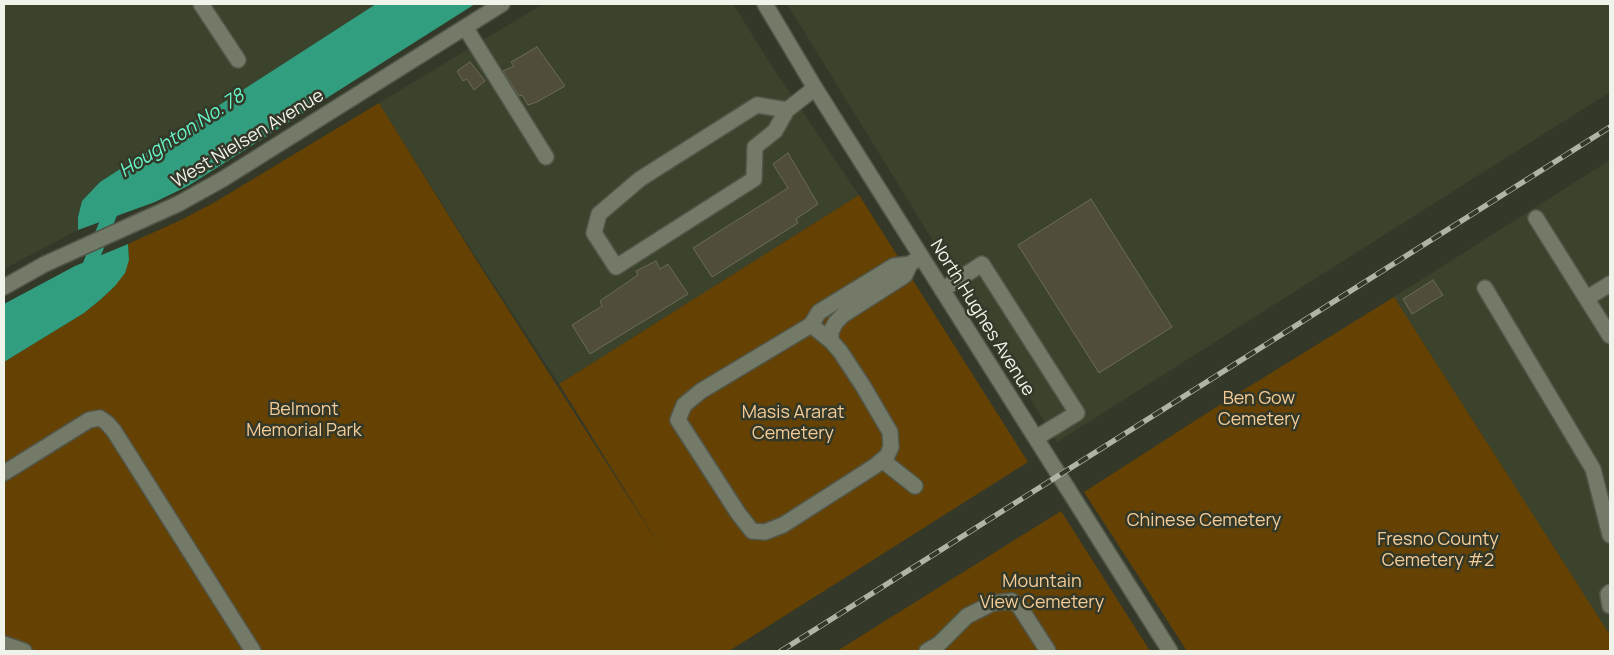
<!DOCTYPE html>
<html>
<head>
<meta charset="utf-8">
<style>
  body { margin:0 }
  #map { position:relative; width:1614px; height:655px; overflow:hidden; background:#333828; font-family:Manrope,sans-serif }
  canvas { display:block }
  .frame { position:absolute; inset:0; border:5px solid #f0f3e9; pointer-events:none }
</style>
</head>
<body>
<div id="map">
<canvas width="1614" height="655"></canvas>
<div class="frame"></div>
</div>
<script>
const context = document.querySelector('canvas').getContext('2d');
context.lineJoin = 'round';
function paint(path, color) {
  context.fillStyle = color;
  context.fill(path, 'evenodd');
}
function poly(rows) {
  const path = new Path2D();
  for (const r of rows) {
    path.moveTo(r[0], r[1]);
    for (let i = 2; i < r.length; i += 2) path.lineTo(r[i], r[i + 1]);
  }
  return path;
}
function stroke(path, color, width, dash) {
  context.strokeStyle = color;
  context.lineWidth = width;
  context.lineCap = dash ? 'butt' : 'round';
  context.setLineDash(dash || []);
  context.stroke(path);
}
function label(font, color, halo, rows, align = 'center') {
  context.font = font + ' Manrope,sans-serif';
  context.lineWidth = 5;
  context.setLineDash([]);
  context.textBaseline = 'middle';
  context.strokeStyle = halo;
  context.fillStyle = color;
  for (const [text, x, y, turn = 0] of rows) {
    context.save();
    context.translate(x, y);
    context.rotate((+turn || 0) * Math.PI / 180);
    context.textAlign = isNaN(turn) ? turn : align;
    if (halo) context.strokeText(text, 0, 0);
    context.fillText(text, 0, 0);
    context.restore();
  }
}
paint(poly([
  [4,4,376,4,100,182,82,201,78,217,78,230,4,269],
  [543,4,733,4,769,62,859,195,559,384,472,251,379,103],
  [787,4,1610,4,1610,92,1057,442],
  [1610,160,1610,635,1394,297]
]), '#3c432d');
paint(poly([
  [379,103,477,261,665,554,559,384,859,195,1028,462,729,651,4,651,4,362,84,313,100,300,115,286,129,260,128,244,183,219,215,202],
  [1394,297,1610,635,1610,651,1187,651,1084,492,1229,399],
  [1061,511,1150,651,837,651]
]), '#654203');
paint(poly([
  [376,4,475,4,188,186,155,202,78,230,78,217,82,201,100,182],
  [128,244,129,260,125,273,115,286,100,300,84,313,4,362,4,304,75,266]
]), '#319e7f');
stroke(poly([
  [86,274,114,204]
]), '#319e7f', 14);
const building = poly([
  [537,47,565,86,537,102,528,105,522,95,519,96,503,71,514,66,511,62,537,47],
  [470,62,485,81,474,90,467,79,463,81,457,71,470,62],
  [788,153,818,204,796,219,798,223,712,277,693,248,788,188,773,164,788,153],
  [1091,199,1172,327,1099,373,1018,245,1091,199],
  [656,261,660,269,668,264,688,294,590,354,572,325,602,306,600,301,638,275,636,271,656,261],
  [1433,280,1443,295,1412,314,1403,299,1433,280]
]);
paint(building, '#504d3b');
stroke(building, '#6d6a58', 1);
const minor = poly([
  [201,4,238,60],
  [765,4,815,88,1170,651],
  [465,27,546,157],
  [787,110,757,105,640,179,599,214,594,233,616,267,754,179,755,147,775,131,787,110,815,88],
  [1536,218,1610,336],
  [4,287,45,264,178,204,223,179,502,4],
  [1485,288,1593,469,1610,535],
  [942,290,982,264,1077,413,1036,438],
  [1587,298,1610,284],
  [811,325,831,341,840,351,863,386,890,432,891,447,887,456,875,466,783,525,765,532,752,531,738,513,678,420,684,405,701,391,811,325,819,312,894,266,910,264],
  [831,341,831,331,836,322,843,315,901,278,905,275,910,264,916,260],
  [882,460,915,486],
  [4,473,89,420,100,418,107,423,114,431,253,651],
  [1610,592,1608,594,1610,606],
  [4,644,24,651],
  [927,651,939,644,967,616,993,603,1012,601,1019,606,1048,651]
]);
stroke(minor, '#525648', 18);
stroke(minor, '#747a68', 15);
const rail = poly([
  [781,651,1610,127]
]);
stroke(rail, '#b0b4a7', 5.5);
stroke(rail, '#333828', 4, [11]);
label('18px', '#f0f3e9', '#333828', [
  ["West Nielsen Avenue",248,139,-31],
  ["North Hughes Avenue",982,318,58]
]);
label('18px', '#f5cc97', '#333828', [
  ["Ben Gow",1259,399],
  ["Cemetery",1259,420],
  ["Belmont",304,410],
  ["Memorial Park",304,431],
  ["Masis Ararat",793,413],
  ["Cemetery",793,434],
  ["Chinese Cemetery",1204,521],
  ["Fresno County",1438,540],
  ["Cemetery #2",1438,561],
  ["Mountain",1042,582],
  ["View Cemetery",1042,603]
]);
label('italic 19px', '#67f6ca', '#333828', [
  ["Houghton No. 78",182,134,-33]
]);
</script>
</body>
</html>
